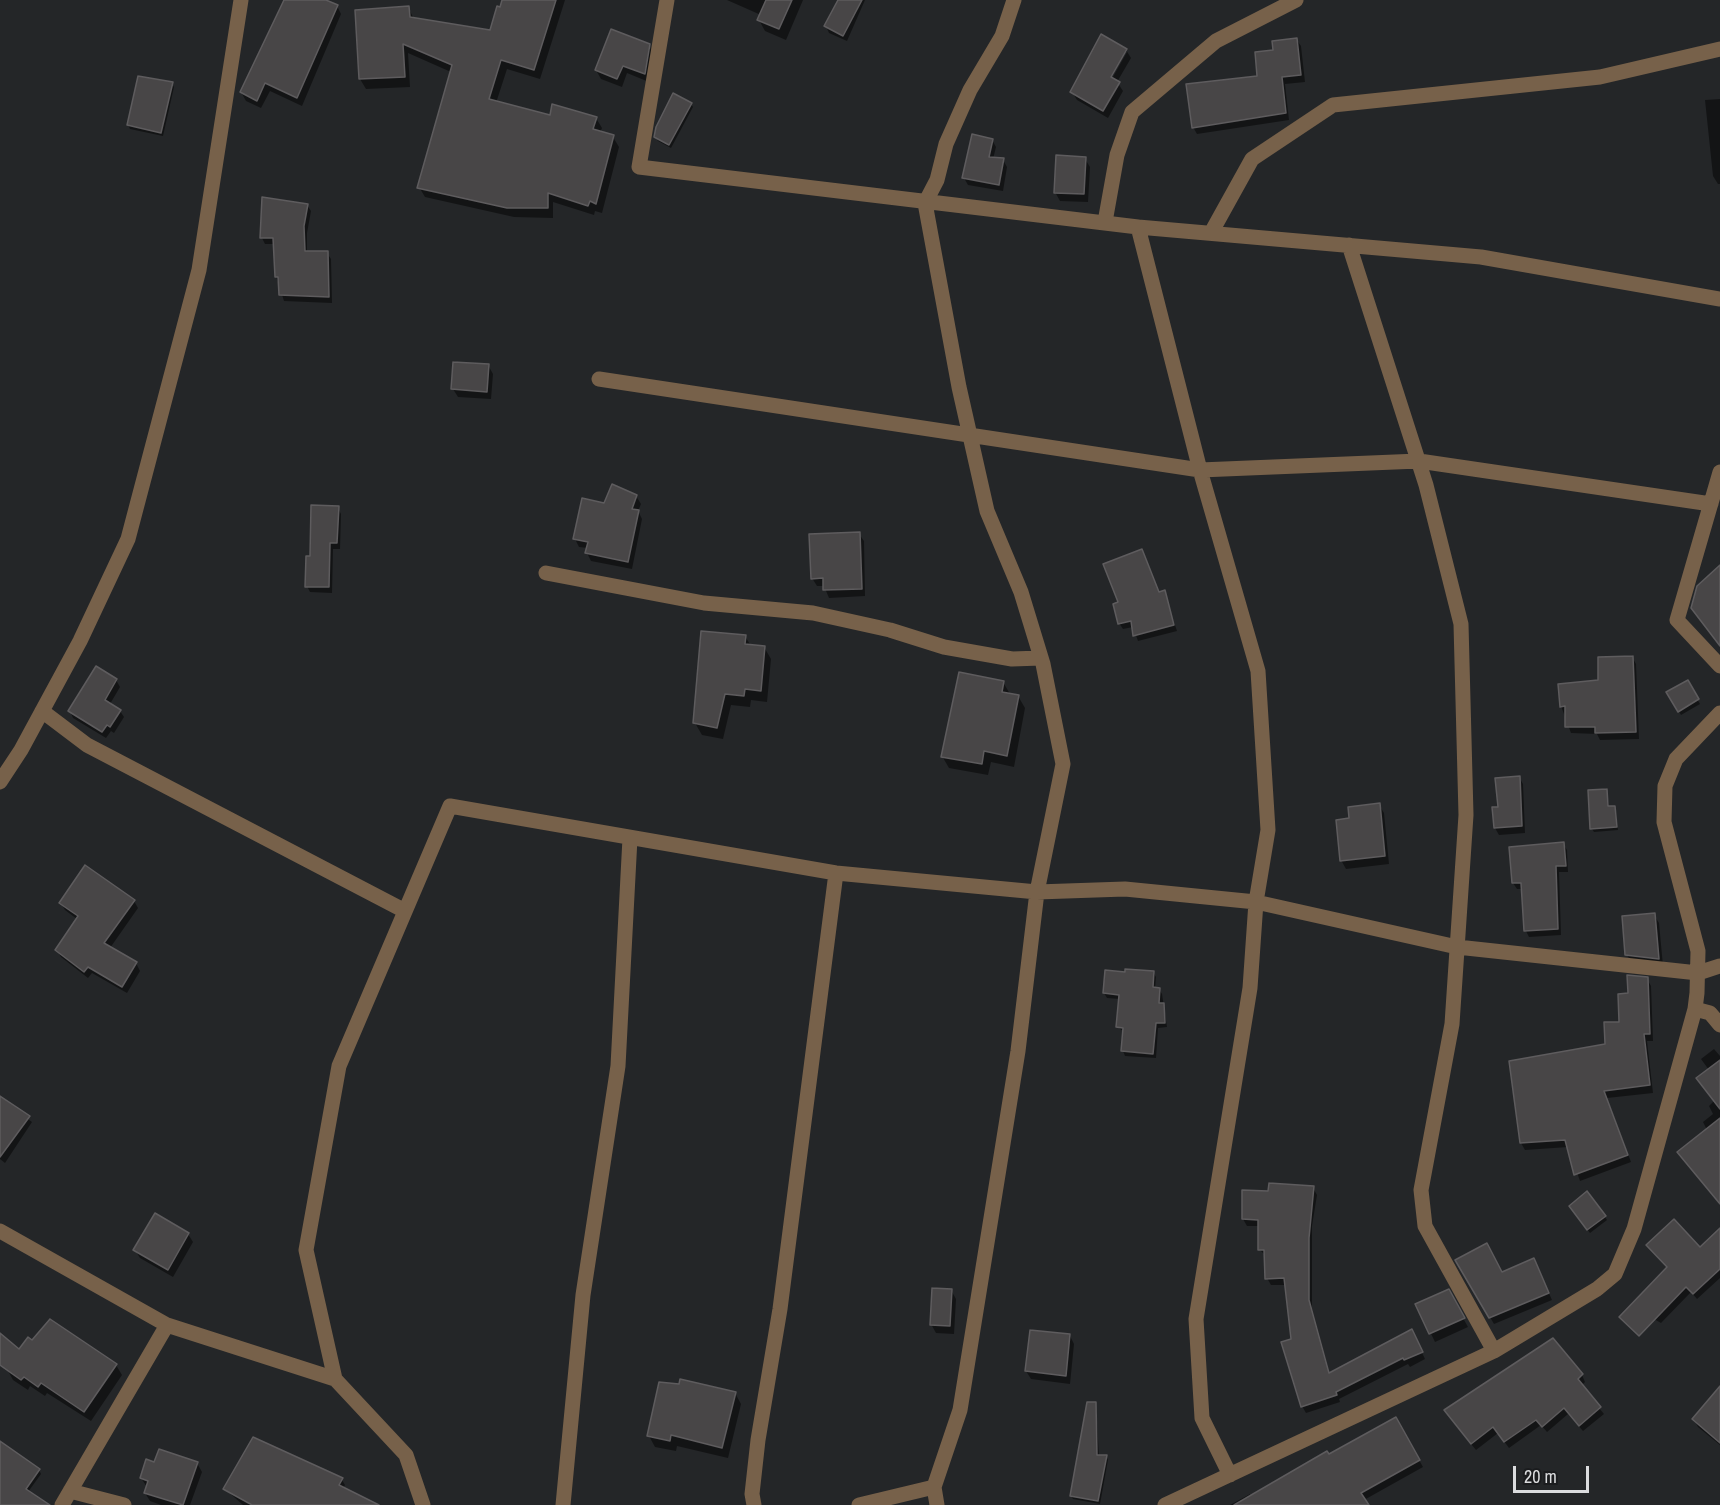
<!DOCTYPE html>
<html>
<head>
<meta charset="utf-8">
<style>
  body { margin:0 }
  #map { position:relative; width:1720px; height:1505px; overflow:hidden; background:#242628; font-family:"Archivo Narrow",sans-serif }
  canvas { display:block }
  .scale { position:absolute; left:1513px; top:1466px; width:76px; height:27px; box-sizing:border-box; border:3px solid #dbdcde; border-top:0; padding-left:8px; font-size:18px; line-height:21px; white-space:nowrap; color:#dbdcde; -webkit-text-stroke:4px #1b1c1e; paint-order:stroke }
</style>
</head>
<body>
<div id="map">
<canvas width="1720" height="1505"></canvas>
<div class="scale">20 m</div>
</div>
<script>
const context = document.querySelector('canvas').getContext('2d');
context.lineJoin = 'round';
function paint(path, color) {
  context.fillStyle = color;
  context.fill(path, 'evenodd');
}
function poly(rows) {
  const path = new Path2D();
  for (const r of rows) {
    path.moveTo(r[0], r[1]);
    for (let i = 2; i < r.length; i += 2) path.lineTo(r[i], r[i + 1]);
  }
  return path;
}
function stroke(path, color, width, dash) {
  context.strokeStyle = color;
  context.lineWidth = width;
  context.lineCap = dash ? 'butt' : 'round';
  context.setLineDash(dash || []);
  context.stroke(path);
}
paint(poly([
  [286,0,322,0,337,6,341,14,302,106,270,91,261,108,246,101,241,92],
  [503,0,565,0,540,79,507,69,496,103,551,117,596,118,602,128,600,133,613,137,619,147,602,213,595,211,594,215,553,202,553,218,514,217,425,197,419,187,451,72,408,53,410,87,366,89,360,79,356,11,408,7,414,19,491,32],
  [727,0,803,0,786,40,765,31,759,20,761,15],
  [839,0,865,0,847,41,829,33,826,26],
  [1296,39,1301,46,1305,82,1285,84,1289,120,1197,134,1193,127,1259,77,1275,52],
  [649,46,653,54,649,82,627,73,622,87,601,79,596,70],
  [1126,50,1131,58,1117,82,1123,91,1108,118,1077,100,1072,92],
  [1123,52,1127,52,1109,84,1106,83],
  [172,84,174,87,163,136,130,129,128,125],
  [1720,99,1720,184,1718,184,1713,176,1705,100],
  [691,104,693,107,671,148,658,141,655,137],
  [992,140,996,147,993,159,1003,160,1007,167,1003,191,968,185,964,178],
  [1085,159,1090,167,1088,202,1060,201,1055,192],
  [307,205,311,211,307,233,307,253,327,253,331,259,332,303,284,301,276,276,275,244,265,244,262,238],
  [488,365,493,374,491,399,458,397,453,389],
  [636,496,641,504,638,511,642,519,632,569,591,561,587,553,588,548,579,547,575,539,605,505],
  [338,508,341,514,340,549,333,549,332,593,310,592,307,586,311,557],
  [859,534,864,541,865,596,829,598,824,586,817,586,812,578],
  [1164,592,1177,631,1138,641,1133,627,1123,629,1119,623],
  [745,636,751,646,764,647,771,659,767,702,751,700,750,707,731,705,723,739,702,735,695,723],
  [1632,657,1636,664,1639,739,1600,740,1597,734,1571,733,1561,706],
  [116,680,120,687,110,704,120,711,124,717,114,733,111,731,106,738,73,718,70,711],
  [1003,682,1010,694,1018,696,1025,708,1014,767,991,762,988,775,949,768,942,756],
  [1687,682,1700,704,1681,715,1668,693],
  [1519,777,1523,784,1525,833,1499,835,1495,828,1494,809,1499,808],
  [1607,791,1609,808,1614,807,1616,811,1618,830,1594,832,1592,829],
  [1379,805,1384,813,1389,864,1346,869,1341,860,1350,819],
  [1563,844,1567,850,1568,872,1559,872,1561,935,1529,937,1526,931,1523,889,1517,889,1513,883],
  [134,901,138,908,110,948,136,963,140,971,127,993,92,973,88,978,61,957,57,950,77,919,65,910,61,903],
  [1654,915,1659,923,1663,966,1632,963,1627,955],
  [1106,971,1153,972,1156,977,1155,989,1159,989,1162,994,1167,1027,1158,1028,1156,1058,1125,1056,1123,1051,1124,1032,1118,1027,1120,999,1107,998,1104,993],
  [1647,979,1651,986,1653,1041,1647,1041,1653,1093,1607,1098,1631,1162,1580,1181,1568,1147,1525,1150,1521,1143,1511,1062,1606,1045,1620,1023,1630,995],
  [1714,1049,1720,1056,1720,1205,1679,1153,1707,1130,1703,1122,1713,1114,1709,1106,1714,1101,1698,1079,1709,1070,1701,1059],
  [0,1098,32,1122,5,1163,0,1159],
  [1313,1188,1317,1195,1312,1226,1312,1308,1330,1374,1415,1338,1425,1359,1410,1367,1408,1364,1339,1399,1340,1402,1306,1413,1302,1406,1286,1285,1271,1285,1267,1278,1266,1256,1259,1249,1259,1226,1247,1226,1243,1219,1270,1193],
  [1573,1210,1605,1217,1607,1220,1590,1233],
  [188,1234,193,1242,173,1277,140,1258,135,1250],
  [1648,1246,1720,1252,1720,1278,1697,1299,1691,1292,1661,1323,1638,1310,1668,1269],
  [1457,1260,1502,1274,1537,1267,1552,1300,1494,1324],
  [951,1290,956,1299,954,1334,936,1333,931,1324],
  [1448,1291,1468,1327,1435,1342,1417,1305],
  [1070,1336,1074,1344,1070,1384,1031,1379,1026,1371],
  [33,1342,116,1365,122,1375,91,1421,47,1393,45,1396,30,1386,28,1390,13,1380,7,1369],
  [1582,1375,1585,1382,1581,1386,1604,1414,1583,1431,1568,1414,1547,1432,1541,1425,1509,1448,1498,1433,1476,1450,1449,1417],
  [735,1393,741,1404,728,1458,677,1446,676,1451,655,1447,649,1436],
  [1096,1404,1099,1457,1106,1456,1108,1460,1100,1504,1073,1499,1071,1496],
  [1720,1407,1720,1445,1698,1427,1694,1419],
  [1396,1419,1423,1467,1364,1500,1367,1505,1230,1505,1250,1494,1251,1497],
  [197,1463,202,1472,190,1505,161,1505,150,1501,145,1493,147,1487,141,1478,155,1464],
  [0,1467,39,1470,41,1474,28,1492,38,1505,5,1505,0,1501],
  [342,1480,345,1485,343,1488,376,1505,243,1505,225,1489]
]), '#0007');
const building = poly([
  [284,0,326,0,338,5,297,98,265,83,257,101,240,92,284,0],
  [502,0,556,0,534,70,501,60,489,99,550,115,552,104,597,117,593,129,614,135,596,204,590,201,588,206,548,193,548,208,507,208,417,188,452,65,403,44,405,77,359,79,355,10,409,6,410,17,490,30,497,6,500,7,502,0],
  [766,0,792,0,779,29,757,20,766,0],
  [838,0,862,0,843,36,824,26,838,0],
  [611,29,650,44,645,74,623,66,617,79,595,70,611,29],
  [1101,34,1127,49,1111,77,1120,82,1103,111,1070,92,1101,34],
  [1297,38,1301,75,1282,77,1286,113,1192,128,1186,84,1257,76,1255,52,1273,50,1272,41,1297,38],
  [138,76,173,82,161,133,127,125,138,76],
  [673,93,692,103,669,145,654,137,656,127,673,93],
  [972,134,993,139,989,157,1004,158,999,185,962,178,972,134],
  [1056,155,1086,157,1084,194,1054,193,1056,155],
  [262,197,308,204,304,226,305,251,328,251,329,297,279,295,278,277,275,277,273,238,260,238,262,197],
  [453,362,489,364,487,392,451,389,453,362],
  [612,484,637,495,632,509,639,510,628,562,585,553,588,542,573,539,582,498,604,503,612,484],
  [311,505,339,506,337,543,330,543,329,587,305,587,306,556,310,556,311,505],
  [860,532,862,589,823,590,823,578,811,579,809,534,860,532],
  [1142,549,1159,592,1165,590,1174,625,1133,636,1131,621,1118,624,1113,604,1118,602,1103,564,1142,549],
  [1720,565,1720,646,1691,608,1697,586,1720,565],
  [701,631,746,635,745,644,765,646,761,691,745,689,744,696,725,694,717,728,693,723,701,631],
  [1633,656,1636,732,1595,733,1595,727,1565,727,1565,706,1560,707,1558,684,1598,680,1598,657,1633,656],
  [96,666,117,679,105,700,121,710,110,727,107,725,102,732,68,711,96,666],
  [959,672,1004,681,1002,692,1019,695,1007,756,984,751,982,764,941,757,959,672],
  [1688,680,1699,699,1678,712,1666,692,1688,680],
  [1520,776,1522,826,1494,828,1492,807,1498,807,1495,778,1520,776],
  [1607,789,1608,806,1615,806,1617,827,1590,829,1588,790,1607,789],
  [1380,803,1385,856,1340,861,1336,820,1349,818,1348,807,1380,803],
  [1564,842,1566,866,1556,866,1558,929,1524,931,1521,883,1512,883,1509,847,1564,842],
  [85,865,135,900,104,943,137,962,122,987,88,967,84,972,55,950,78,916,59,903,85,865],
  [1655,913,1659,959,1625,955,1622,916,1655,913],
  [1125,969,1154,971,1153,987,1160,988,1159,1003,1164,1003,1165,1023,1156,1023,1153,1054,1121,1051,1123,1028,1116,1027,1119,995,1103,993,1105,970,1125,972,1125,969],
  [1627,975,1648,977,1650,1034,1644,1034,1650,1085,1604,1091,1628,1155,1574,1175,1565,1140,1520,1143,1509,1061,1605,1044,1604,1022,1619,1022,1618,994,1628,993,1627,975],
  [1720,1060,1720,1109,1696,1078,1720,1060],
  [0,1096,30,1116,0,1157,0,1096],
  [1720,1118,1720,1204,1677,1152,1720,1118],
  [1269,1183,1314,1186,1309,1238,1309,1300,1329,1373,1412,1329,1423,1352,1404,1360,1403,1358,1336,1392,1337,1395,1301,1407,1281,1342,1291,1339,1284,1278,1265,1279,1264,1250,1258,1250,1258,1220,1242,1219,1242,1190,1268,1191,1269,1183],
  [1587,1191,1606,1216,1587,1230,1569,1206,1587,1191],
  [155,1213,189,1233,168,1270,133,1250,155,1213],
  [1674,1219,1700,1247,1720,1228,1720,1269,1693,1294,1686,1287,1639,1336,1619,1317,1667,1267,1646,1245,1674,1219],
  [1487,1243,1502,1272,1534,1258,1549,1293,1489,1318,1455,1260,1487,1243],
  [932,1288,952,1289,950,1326,930,1325,932,1288],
  [1449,1289,1465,1318,1429,1334,1415,1304,1449,1289],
  [50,1319,117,1364,84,1412,41,1383,38,1387,24,1377,21,1380,0,1365,0,1333,19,1349,28,1337,32,1340,50,1319],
  [1030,1330,1070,1334,1066,1376,1025,1371,1030,1330],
  [1553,1338,1583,1374,1578,1379,1601,1407,1579,1426,1564,1408,1542,1427,1536,1420,1504,1442,1493,1427,1471,1444,1444,1410,1553,1338],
  [680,1379,736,1392,722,1448,671,1435,670,1441,647,1436,659,1382,679,1384,680,1379],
  [1720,1386,1720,1443,1692,1419,1720,1386],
  [1087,1402,1096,1402,1097,1455,1107,1455,1098,1501,1070,1496,1087,1402],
  [1396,1417,1420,1460,1361,1493,1369,1505,1234,1505,1327,1451,1329,1454,1396,1417],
  [253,1437,343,1478,339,1485,379,1505,252,1505,223,1489,253,1437],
  [0,1441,40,1469,26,1489,50,1505,0,1505,0,1441],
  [159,1449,198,1462,183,1505,144,1493,148,1481,140,1478,146,1459,154,1462,159,1449]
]);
paint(building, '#484647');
stroke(building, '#5e5c5e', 1.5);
stroke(poly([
  [667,0,639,167,1138,227,1200,470,1258,671,1268,830,1256,902,1250,988,1196,1319,1202,1418,1230,1475],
  [1105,222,1117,155,1132,112,1216,41,1296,0],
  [1138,227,1481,257,1720,299],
  [1211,233,1252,159,1333,105,1600,77,1720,49],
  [1349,245,1426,485,1461,624,1466,815,1452,1024,1421,1190,1425,1226,1494,1351],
  [599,379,1200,470,1419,461,1711,504],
  [1720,472,1677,620,1720,666],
  [546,573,704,603,813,613,890,630,944,647,1012,659,1041,658],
  [42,711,87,745,405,911],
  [0,782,21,750,80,641,128,539,199,270,241,0],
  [1695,1009,1710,1013,1720,1025],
  [0,1231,167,1325],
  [335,1379,406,1455,423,1505],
  [70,1491,124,1505],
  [62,1505,167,1325,335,1379,306,1250,339,1066,450,806,836,873,1037,892,1125,889,1256,902,1457,947,1698,973,1720,966],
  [563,1505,583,1295,618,1066,630,838],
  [754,1505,752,1494,758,1440,780,1309,836,873],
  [859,1505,934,1487],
  [937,1505,934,1487,960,1410,1018,1051,1037,892,1063,764,1043,664,1021,592,987,511,959,387,925,203,937,180,946,144,970,90,1002,36,1014,0],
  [1165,1505,1494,1351,1597,1289,1615,1274,1634,1229,1695,1009,1697,993,1698,951,1664,822,1665,786,1676,759,1720,713]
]), '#77614a', 15);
</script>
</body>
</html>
